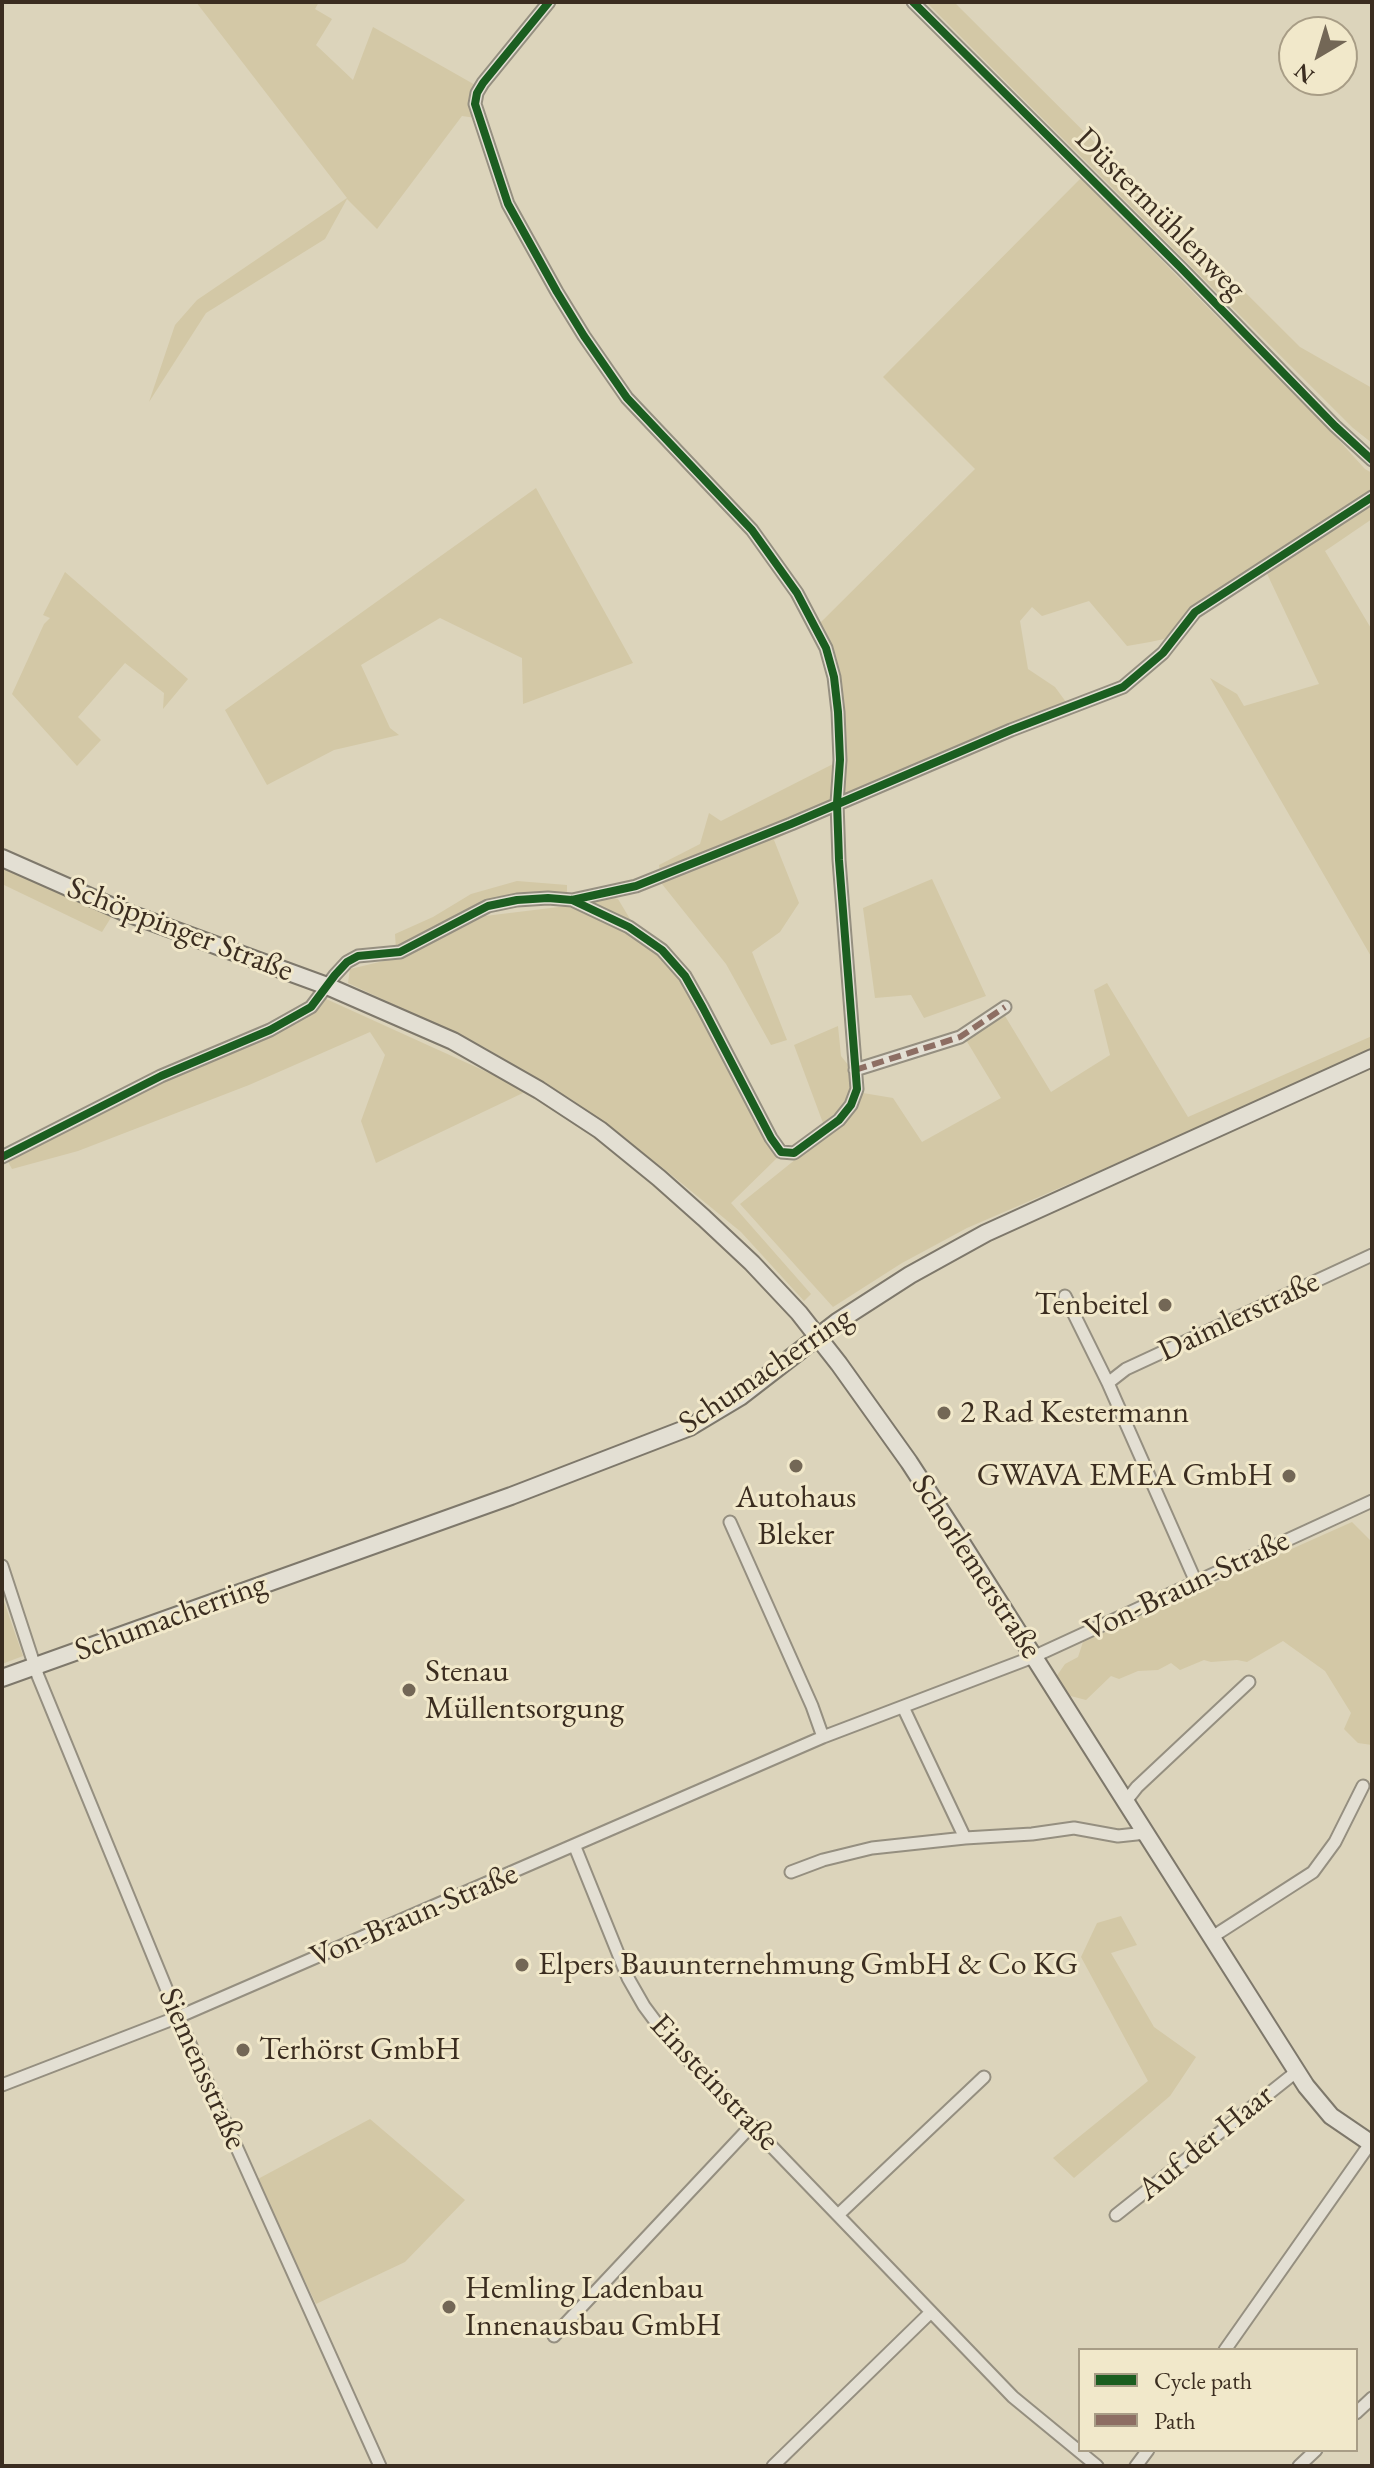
<!DOCTYPE html>
<html>
<head>
<meta charset="utf-8">
<style>
  body { margin:0 }
  #map { position:relative; width:1374px; height:2468px; overflow:hidden; background:#dcd4bb; font-family:"EB Garamond",serif }
  canvas { display:block }
  .frame { position:absolute; inset:0; border:4px solid #3b2d20; pointer-events:none }
  .legend { position:absolute; left:1078px; top:2348px; width:280px; height:104px; box-sizing:border-box; background:#f1e8ca; border:2px solid #a89d86; margin:0; padding:10px 14px; list-style:none; font-size:24px; color:#3b2d20 }
  .legend li { display:flex; align-items:center; gap:16px; height:40px }
  .legend b { width:40px; border:2px solid #a89d86 }
  .north { position:absolute; left:1278px; top:16px; width:80px; height:80px; box-sizing:border-box; background:#f1e8ca; border:2px solid #a89d86; border-radius:50%; rotate:218deg; font-size:22px; font-weight:700; line-height:32px; text-align:center; color:#3b2d20 }
  .north::after { content:''; display:block; margin:auto; width:28px; height:36px; background:#736756; clip-path:polygon(50% 0,100% 100%,50% 72%,0 100%) }
</style>
</head>
<body>
<div id="map">
<canvas width="1374" height="2468"></canvas>
<div class="frame"></div>
<ul class="legend">
<li><b style="height:10px;background:#1b5e20"></b>Cycle path</li>
<li><b style="height:10px;background:#8d6e63"></b>Path</li>
</ul>
<div class="north">N</div>
</div>
<script>
const context = document.querySelector('canvas').getContext('2d');
context.lineJoin = 'round';
function paint(path, color) {
  context.fillStyle = color;
  context.fill(path, 'evenodd');
}
function poly(rows) {
  const path = new Path2D();
  for (const r of rows) {
    path.moveTo(r[0], r[1]);
    for (let i = 2; i < r.length; i += 2) path.lineTo(r[i], r[i + 1]);
  }
  return path;
}
function stroke(path, color, width, dash) {
  context.strokeStyle = color;
  context.lineWidth = width;
  context.lineCap = dash ? 'butt' : 'round';
  context.setLineDash(dash || []);
  context.stroke(path);
}
function label(font, color, halo, rows, align = 'center') {
  context.font = font + ' "EB Garamond",serif';
  context.lineWidth = 6;
  context.setLineDash([]);
  context.textBaseline = 'middle';
  context.strokeStyle = halo;
  context.fillStyle = color;
  for (const [text, x, y, turn = 0] of rows) {
    context.save();
    context.translate(x, y);
    context.rotate((+turn || 0) * Math.PI / 180);
    context.textAlign = isNaN(turn) ? turn : align;
    if (halo) context.strokeText(text, 0, 0);
    context.fillText(text, 0, 0);
    context.restore();
  }
}
paint(poly([
  [196,2,319,2,315,9,332,19,316,45,353,80,373,27,477,86,476,118,462,116,377,229,347,199,325,239,206,313,149,402,175,325,197,300,347,198],
  [926,2,954,2,1300,347,1372,388,1372,443,1353,428],
  [1081,178,1219,319,1282,378,1365,469,1372,473,1372,519,1325,551,1372,630,1372,958,1210,678,1237,694,1244,706,1319,684,1261,561,1202,602,1164,639,1150,642,1127,646,1089,601,1042,616,1032,607,1020,621,1028,669,1055,687,1066,702,847,793,825,814,774,840,799,903,780,932,752,952,787,1040,771,1045,726,964,662,884,659,865,700,844,709,813,721,821,833,764,845,765,819,624,975,469,883,377],
  [536,488,633,663,523,704,522,658,440,618,361,665,390,728,399,735,334,750,267,785,225,710],
  [65,572,188,679,163,709,164,693,125,663,78,717,101,740,77,766,12,694,44,624,50,618,43,615],
  [2,866,112,916,102,932,2,884],
  [932,879,986,996,924,1018,911,995,875,998,863,908],
  [517,881,567,885,567,893,493,900,396,949,395,934,433,917,471,894],
  [602,894,618,899,633,924,662,953,695,998,778,1157,731,1203,811,1294,804,1301,741,1232,663,1168,571,1099,484,1047,348,983,350,969,409,955,485,916,567,906],
  [1107,983,1188,1117,1372,1036,1372,1053,967,1228,902,1263,833,1307,740,1204,847,1118,857,1106,863,1093,893,1098,922,1142,1001,1098,966,1040,1005,1016,1051,1092,1110,1055,1094,990],
  [324,998,509,1082,525,1092,376,1163,361,1121,385,1055,370,1032,249,1085,78,1151,12,1169,2,1151,94,1103,295,1023],
  [838,1026,841,1056,853,1071,851,1097,844,1106,823,1123,794,1045],
  [1352,1522,1372,1542,1372,1745,1358,1743,1344,1729,1351,1713,1325,1671,1283,1641,1247,1662,1237,1660,1211,1662,1204,1660,1180,1670,1171,1663,1158,1670,1138,1671,1119,1679,1111,1676,1086,1700,1063,1694,1056,1677,1065,1664,1078,1657,1083,1642],
  [2,1596,23,1656,2,1664],
  [1121,1916,1137,1945,1111,1953,1154,2027,1196,2057,1170,2096,1074,2178,1053,2158,1148,2081,1081,1957,1097,1923],
  [370,2119,465,2200,405,2262,316,2304,256,2180]
]), '#d3c8a6');
const street = poly([
  [549,2,483,83,477,93,475,104,508,204,557,292,584,336,627,398,752,530,797,593,826,648,834,677,838,712,840,760,837,803,839,860,857,1089,851,1105,839,1120,794,1153,781,1152,771,1138,703,1008,685,976,662,950,629,927,572,900],
  [913,2,1181,268,1335,426,1372,460],
  [855,1070,960,1037,1005,1007],
  [2,1157,161,1076,270,1030,311,1007,335,975,347,962,358,956,400,952,488,906,517,900,548,898,572,900,636,886,791,824,1011,730,1123,687,1163,653,1195,612,1372,497],
  [1065,1296,1108,1383,1196,1582],
  [1108,1383,1126,1369,1372,1255],
  [730,1522,812,1706,823,1737],
  [2,1566,38,1676,178,2017,380,2466],
  [903,1707,965,1838],
  [1126,1801,1137,1787,1249,1682],
  [575,1847,628,1978,644,2006,670,2041,1013,2397,1097,2466],
  [791,1872,823,1860,872,1848,965,1838,1032,1834,1074,1828,1118,1836,1146,1833],
  [1212,1937,1313,1872,1335,1842,1363,1786],
  [2,2085,178,2017,823,1737,1033,1657,1372,1501],
  [838,2215,984,2077],
  [1116,2215,1296,2072],
  [554,2336,752,2125],
  [1225,2350,1372,2141],
  [1356,2413,1372,2398],
  [773,2466,931,2312],
  [1136,2466,1148,2450],
  [1299,2466,1316,2450]
]);
const secondary = poly([
  [2,858,122,911,327,986,453,1041,539,1090,600,1130,659,1178,704,1218,752,1263,799,1313,839,1364,909,1462,961,1542,1306,2086,1331,2116,1372,2144],
  [2,1678,511,1496,690,1427,740,1397,837,1322,910,1275,986,1233,1372,1058]
]);
stroke(street, '#958f80', 15);
stroke(secondary, '#7e786b', 20);
stroke(street, '#e3dfd3', 11);
stroke(secondary, '#e3dfd3', 16);
stroke(poly([
  [855,1070,960,1037,1005,1007]
]), '#8d6e63', 6, [12, 6]);
stroke(poly([
  [549,2,483,83,477,93,475,104,508,204,557,292,584,336,627,398,752,530,797,593,826,648,834,677,838,712,840,760,837,803,839,860,857,1089,851,1105,839,1120,794,1153,781,1152,771,1138,703,1008,685,976,662,950,629,927,572,900],
  [913,2,1181,268,1335,426,1372,460],
  [2,1157,161,1076,270,1030,311,1007,335,975,347,962,358,956,400,952,488,906,517,900,548,898,572,900,636,886,791,824,1011,730,1123,687,1163,653,1195,612,1372,497]
]), '#1b5e20', 8);
for (const [x, y, r, color] of [
  [1165,1305,8,"#736756"],
  [944,1413,8,"#736756"],
  [796,1466,8,"#736756"],
  [1289,1476,8,"#736756"],
  [409,1690,8,"#736756"],
  [522,1965,8,"#736756"],
  [243,2050,8,"#736756"],
  [449,2307,8,"#736756"]
]) {
  const dot = new Path2D();
  dot.arc(x, y, r, 0, 2 * Math.PI);
  context.fillStyle = color;
  context.fill(dot);
  stroke(dot, '#f1e8ca', 3);
}
label('32px', '#3b2d20', '#f1e8ca', [
  ["Düstermühlenweg",1160,214,45],
  ["Schöppinger Straße",180,930,21],
  ["Daimlerstraße",1239,1317,-25],
  ["Schumacherring",766,1371,-34],
  ["Schorlemerstraße",976,1567,57],
  ["Von-Braun-Straße",1187,1586,-25],
  ["Schumacherring",171,1618,-20],
  ["Von-Braun-Straße",414,1916,-23],
  ["Siemensstraße",202,2069,66],
  ["Einsteinstraße",714,2083,47],
  ["Auf der Haar",1206,2143,-39]
]);
label('32px', '#3b2d20', '#f1e8ca', [
  ["Tenbeitel",1149,1305,"right"],
  ["2 Rad Kestermann",960,1413],
  ["GWAVA EMEA GmbH",1273,1476,"right"],
  ["Autohaus",796,1498,"center"],
  ["Bleker",796,1535,"center"],
  ["Stenau",425,1672],
  ["Müllentsorgung",425,1709],
  ["Elpers Bauunternehmung GmbH & Co KG",538,1965],
  ["Terhörst GmbH",259,2050],
  ["Hemling Ladenbau",465,2289],
  ["Innenausbau GmbH",465,2326]
], 'left');
</script>
</body>
</html>
